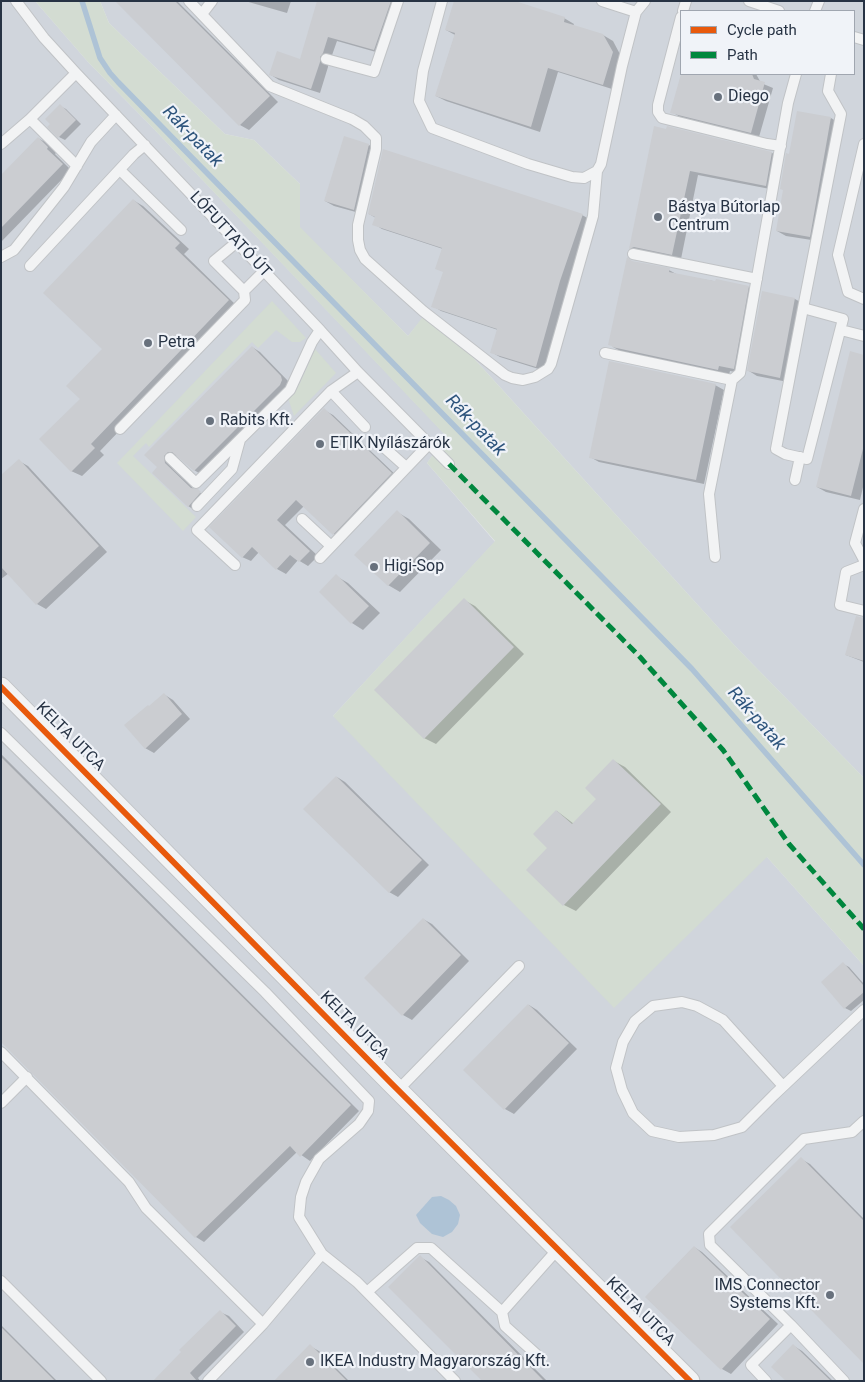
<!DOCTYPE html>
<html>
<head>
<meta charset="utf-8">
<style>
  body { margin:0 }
  #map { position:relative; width:865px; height:1382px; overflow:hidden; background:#e2e5e8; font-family:Roboto,sans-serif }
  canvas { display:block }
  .frame { position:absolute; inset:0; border:2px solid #273344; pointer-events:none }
  .legend { position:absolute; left:680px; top:10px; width:175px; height:65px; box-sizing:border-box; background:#f0f3f8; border:1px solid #a0a6b0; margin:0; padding:6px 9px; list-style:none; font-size:15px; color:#273344 }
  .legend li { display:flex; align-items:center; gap:10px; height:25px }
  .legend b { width:25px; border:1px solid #a0a6b0 }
</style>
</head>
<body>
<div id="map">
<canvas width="865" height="1382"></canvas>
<div class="frame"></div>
<ul class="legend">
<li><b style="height:6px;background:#e8590c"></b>Cycle path</li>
<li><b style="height:6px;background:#00873e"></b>Path</li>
</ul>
</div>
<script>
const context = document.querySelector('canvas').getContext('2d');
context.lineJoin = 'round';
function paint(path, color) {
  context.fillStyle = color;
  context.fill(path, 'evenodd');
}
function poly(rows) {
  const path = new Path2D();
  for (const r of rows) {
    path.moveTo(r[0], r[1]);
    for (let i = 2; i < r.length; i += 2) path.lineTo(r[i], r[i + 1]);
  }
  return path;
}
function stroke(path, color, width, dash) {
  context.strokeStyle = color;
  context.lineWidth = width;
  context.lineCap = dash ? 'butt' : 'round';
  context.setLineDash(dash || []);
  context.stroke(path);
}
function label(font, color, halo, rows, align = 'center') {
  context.font = font + ' Roboto,sans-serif';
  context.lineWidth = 4.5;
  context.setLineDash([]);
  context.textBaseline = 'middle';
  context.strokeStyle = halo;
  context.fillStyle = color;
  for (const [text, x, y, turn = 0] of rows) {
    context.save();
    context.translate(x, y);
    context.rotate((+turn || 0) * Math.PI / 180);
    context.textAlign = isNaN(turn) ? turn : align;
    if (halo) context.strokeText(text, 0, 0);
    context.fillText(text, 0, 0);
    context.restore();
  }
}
paint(poly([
  [1,1,35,1,88,62,151,126,447,436,427,463,495,542,333,716,767,857,864,966,864,1381,1,1381],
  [100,1,864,1,864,778,736,647,430,310,408,336,299,227,300,184,254,140,225,134,109,23],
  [681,11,854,11,854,74,681,74]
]), '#d0d5dc');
paint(poly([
  [35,1,100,1,109,23,225,134,254,140,300,184,300,227,408,336,429,309,736,647,864,778,864,966,767,857,614,1008,333,716,495,541,427,463,446,436,151,126,88,62],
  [272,301,306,338,300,342,292,342,276,330,258,348,252,342,149,447,146,443,133,456,196,517,183,531,117,463],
  [315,349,336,373,294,416,288,398,300,383]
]), '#d3dcd2');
paint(poly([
  [441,1196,449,1200,456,1206,460,1215,458,1224,452,1232,443,1237,432,1234,420,1223,416,1215,432,1197]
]), '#aec3d6');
paint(poly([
  [120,1,177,1,278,102,249,130,240,125,119,3],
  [245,1,291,1,287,13],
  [319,1,403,1,383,54,337,41,331,58,328,62,328,67,320,93,279,80,271,75,301,60],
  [564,18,574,24,573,26,603,35,613,41,622,58,612,89,558,72,540,132,446,101,436,96,455,35,446,30],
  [682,74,756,74,761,83,773,88,759,137,680,117,672,112],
  [60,106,66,109,81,124,65,140,59,137],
  [831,118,839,123,818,241,786,236,777,231,790,155],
  [668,128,772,153,781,158,775,190,698,175,681,259,639,253,630,248],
  [38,138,47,143,56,153,55,154,71,170,1,242,1,177],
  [369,145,377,150,363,214,334,206,325,201],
  [133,200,143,206,189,249,184,254,238,307,100,451,104,455,82,476,71,471,81,399,104,349],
  [369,214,582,215,591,220,545,371,500,357,491,352,498,330,441,311,433,306,444,273,443,249,382,229,374,224,376,218],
  [634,262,669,270,678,275,748,287,759,293,744,374,730,371,729,375,624,353,613,347],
  [763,293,795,299,804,304,788,382,757,376,749,371],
  [252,347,260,352,288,381,289,388,202,475,194,470,177,455,173,458,171,465,173,469,195,490,206,496,196,511,188,506,159,467,146,455],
  [864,356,864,483,860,500,826,492,817,487],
  [715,385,724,390,704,484,599,462,590,457],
  [324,410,333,415,399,478,342,539,334,534,304,506,285,525,318,556,308,566,298,560,286,574,277,569,259,552,251,561,242,557],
  [19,461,28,466,107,552,46,609,37,604,9,573,1,579,1,477],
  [397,512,409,519,441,550,400,592,388,585],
  [336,576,348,583,380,613,363,630,352,623],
  [464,600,475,606,524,654,436,744,424,738],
  [864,632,864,662,846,655],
  [165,695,173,700,190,719,154,753,145,748],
  [1,754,359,1111,310,1161,297,1152,204,1242,196,1237,1,1040],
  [614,761,625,767,671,812,576,911,564,905,549,848,557,811,574,824,598,799],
  [337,777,345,782,429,865,398,897,389,892],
  [423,919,432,924,469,961,412,1020,403,1015],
  [843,964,849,967,864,984,864,1000,851,1011,845,1008],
  [529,1005,537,1010,577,1049,514,1114,505,1109,465,1070],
  [801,1159,810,1164,864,1219,864,1362],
  [694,1247,702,1252,778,1324,731,1374,722,1369,646,1297],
  [420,1257,429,1262,547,1381,484,1381],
  [220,1312,229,1316,244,1332,198,1378,200,1381,155,1381],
  [1,1325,57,1381,1,1381],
  [310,1346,319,1351,349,1381,276,1381],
  [794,1346,802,1351,833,1381,787,1381]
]), '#0003');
stroke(poly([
  [82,1,100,58,110,73,118,82,692,669,864,865]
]), '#aec3d6', 5.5);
paint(poly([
  [115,1,175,1,270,96,239,126],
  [317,1,391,1,374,50,328,37,323,53,320,57,320,62,311,89,269,75,277,51,300,59],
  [454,1,515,1,565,17,564,22,603,34,613,52,603,85,548,68,531,127,435,96,455,33,445,30],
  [681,74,752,74,754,79,765,82,751,133,670,113],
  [60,104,76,120,58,138,47,127,50,124,45,119],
  [797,111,831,117,810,237,776,231,783,190,780,189,786,153,789,154],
  [654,126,666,129,667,126,772,152,766,186,690,171,672,255,634,247,629,249],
  [344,136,369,144,354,210,324,201],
  [38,137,48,147,47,149,63,164,1,228,1,175],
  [383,149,583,214,560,281,536,367,490,353,497,329,431,307,443,272,435,269,442,248,372,225,375,217,368,214],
  [133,199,180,243,175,248,229,300,91,444,95,448,71,472,39,439,80,399,66,386,102,349,43,293],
  [627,257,632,261,670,268,669,272,715,281,716,279,749,286,734,369,719,366,718,370,612,347,612,346,608,345],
  [762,291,795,298,780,378,747,371],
  [252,346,281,376,282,380,280,385,194,471,172,452,168,452,164,456,165,463,191,488,198,489,201,492,188,507,152,473,157,467,144,455],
  [850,351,864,355,864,445,851,496,816,487],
  [609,361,716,384,696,480,589,458],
  [324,408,392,473,333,535,296,500,277,520,310,551,299,562,290,555,276,570,252,547,242,558,209,527],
  [19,459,99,546,36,605,1,567,1,475],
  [397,510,430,543,388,586,354,555],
  [336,574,369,606,351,624,319,592],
  [464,598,514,647,424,739,374,690],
  [856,616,864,618,864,661,845,655],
  [164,693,182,714,145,749,124,725,148,705,149,706],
  [1,757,351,1105,300,1157,290,1146,195,1238,1,1042],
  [613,759,661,804,563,906,526,870,547,848,533,834,556,810,572,824,596,799,585,788],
  [336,776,422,860,389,893,303,809],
  [423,918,461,955,402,1016,364,978],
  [843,962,864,986,864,992,844,1009,821,982],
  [528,1004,569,1043,504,1110,463,1070],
  [801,1157,864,1221,864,1364,730,1227],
  [694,1246,770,1319,721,1370,645,1297],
  [420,1255,544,1381,482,1381,388,1287],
  [220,1310,236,1326,190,1373,197,1381,153,1381,181,1352,179,1350],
  [1,1327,55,1381,1,1381],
  [310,1344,347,1381,274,1381],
  [793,1344,831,1381,786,1381,771,1367]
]), '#cbcdd1');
const lane = poly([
  [16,1,44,38,76,73,320,330,358,372,449,464],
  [189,1,270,86,352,119,364,126,376,138,376,149,358,225,358,240,360,250,365,259,423,311,505,375,512,378,523,380,535,377,548,369,551,364,593,216,597,171],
  [442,1,423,71,419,101,432,128,528,164,572,177,584,178,597,171,601,164,622,66,636,12,602,1],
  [749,1,779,11],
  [683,11,686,1],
  [815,11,819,1],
  [636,12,645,1],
  [202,14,212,1],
  [681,17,658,105,658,112,662,118,767,144,781,146],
  [854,37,864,40],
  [326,59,374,72,398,1],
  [30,119,76,73],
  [1,144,30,119,77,166],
  [864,144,838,255,848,292,864,299],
  [120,170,181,230],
  [633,254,757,279],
  [1,257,14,250,64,187,91,142,116,115],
  [30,266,134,154,145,145],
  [244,291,264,271],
  [803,308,843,319,807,459,785,454,776,449,803,308,841,114,828,91,831,74],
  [841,330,864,336],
  [605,353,732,380],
  [331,391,365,427],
  [120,429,245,300,244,291,214,261,237,242],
  [378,442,406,467],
  [170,458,196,483,290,390,312,342,320,330],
  [795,480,800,457],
  [197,506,232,469,240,440],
  [864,509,855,543,864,560],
  [302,519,331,546],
  [715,557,709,494,732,380,740,373,788,103,796,74],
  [320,558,429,444],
  [235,565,197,530,331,391,358,372],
  [864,565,846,572,840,605,864,611],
  [1,733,265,992,369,1101,368,1111,359,1124,319,1159,306,1182,301,1197,299,1217,322,1254,357,1282,455,1381],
  [1,1052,129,1182,146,1208,263,1324,322,1254],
  [783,1086,723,1020,697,1006,682,1002,653,1006,635,1021,623,1042,616,1068,622,1090,633,1113,652,1131,679,1137,714,1135,742,1127,774,1095,864,1010],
  [398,1090,519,966],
  [1,1103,27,1077],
  [1,1281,101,1381],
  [367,1292,417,1248,431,1248,502,1312,557,1250],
  [502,1312,505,1326,536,1354],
  [208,1381,263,1324],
  [766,1381,751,1365,791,1325],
  [844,1381,791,1325,710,1245,709,1234,804,1139,852,1132,864,1121]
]);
const street = poly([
  [1,687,391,1083,690,1381]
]);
stroke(lane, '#c0c3c6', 12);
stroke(street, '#c0c3c6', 21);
stroke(lane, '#f2f3f4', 10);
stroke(street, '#f2f3f4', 19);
stroke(poly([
  [449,464,640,657,723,750,789,844,864,929]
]), '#00873e', 5, [10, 5]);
stroke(poly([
  [1,687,391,1083,690,1381]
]), '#e8590c', 6);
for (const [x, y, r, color] of [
  [718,97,5,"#68717d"],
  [658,217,5,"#68717d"],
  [148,343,5,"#68717d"],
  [210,421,5,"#68717d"],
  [320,444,5,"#68717d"],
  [374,567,5,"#68717d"],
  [830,1295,5,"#68717d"],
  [310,1362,5,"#68717d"]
]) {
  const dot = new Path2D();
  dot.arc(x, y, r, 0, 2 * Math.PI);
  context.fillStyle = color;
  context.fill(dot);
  stroke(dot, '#f0f3f8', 2);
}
label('16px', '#273344', '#f0f3f8', [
  ["Diego",728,97],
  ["Bástya Bútorlap",668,208],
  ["Centrum",668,226],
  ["Petra",158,343],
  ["Rabits Kft.",220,421],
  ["ETIK Nyílászárók",330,444],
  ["Higi-Sop",384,567],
  ["IMS Connector",820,1286,"right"],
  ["Systems Kft.",820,1304,"right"],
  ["IKEA Industry Magyarország Kft.",320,1362]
], 'left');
label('16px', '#273344', '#f0f3f8', [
  ["LÓFUTTATÓ ÚT",230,235,47],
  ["KELTA UTCA",70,737,45],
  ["KELTA UTCA",354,1026,45],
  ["KELTA UTCA",640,1312,45]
]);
label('italic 18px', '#2d547c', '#f0f3f8', [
  ["Rák-patak",192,137,46],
  ["Rák-patak",475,426,46],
  ["Rák-patak",756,719,49]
]);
</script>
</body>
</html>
